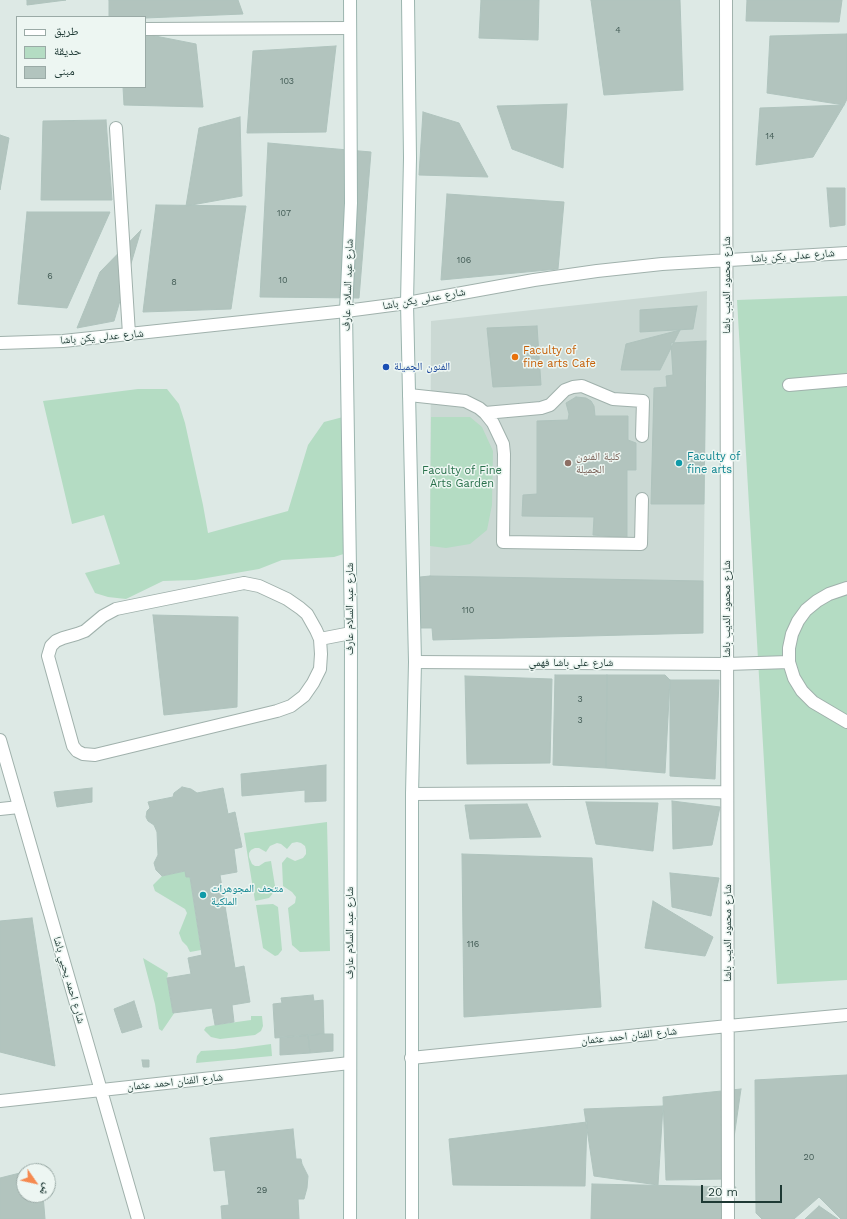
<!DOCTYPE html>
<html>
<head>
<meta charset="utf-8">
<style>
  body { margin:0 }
  #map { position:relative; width:847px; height:1219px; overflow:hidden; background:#dde9e5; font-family:"Work Sans","Noto Naskh Arabic",sans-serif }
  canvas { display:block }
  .legend { position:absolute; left:16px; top:16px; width:130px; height:72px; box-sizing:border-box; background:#edf6f2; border:1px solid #9aaaa6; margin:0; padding:5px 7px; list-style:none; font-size:12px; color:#1e3934 }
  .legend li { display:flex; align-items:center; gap:8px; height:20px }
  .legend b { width:20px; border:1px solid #9aaaa6 }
  .north { position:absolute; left:16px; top:1163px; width:40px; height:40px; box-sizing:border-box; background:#edf6f2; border:1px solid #9aaaa6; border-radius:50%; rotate:124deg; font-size:11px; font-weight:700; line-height:16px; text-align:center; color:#1e3934 }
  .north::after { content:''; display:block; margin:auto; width:14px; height:18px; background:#f5894f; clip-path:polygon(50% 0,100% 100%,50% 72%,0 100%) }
  .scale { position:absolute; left:701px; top:1185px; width:81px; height:18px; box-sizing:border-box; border:2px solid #1e3934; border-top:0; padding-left:5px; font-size:12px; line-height:14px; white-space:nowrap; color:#1e3934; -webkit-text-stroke:3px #edf6f2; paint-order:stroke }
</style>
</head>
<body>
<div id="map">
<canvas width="847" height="1219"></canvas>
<ul class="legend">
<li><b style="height:5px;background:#fff"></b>طريق</li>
<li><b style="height:11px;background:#b4dcc3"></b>حديقة</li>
<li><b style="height:11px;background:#b2c4be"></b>مبنى</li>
</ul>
<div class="north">ش</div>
<div class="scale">20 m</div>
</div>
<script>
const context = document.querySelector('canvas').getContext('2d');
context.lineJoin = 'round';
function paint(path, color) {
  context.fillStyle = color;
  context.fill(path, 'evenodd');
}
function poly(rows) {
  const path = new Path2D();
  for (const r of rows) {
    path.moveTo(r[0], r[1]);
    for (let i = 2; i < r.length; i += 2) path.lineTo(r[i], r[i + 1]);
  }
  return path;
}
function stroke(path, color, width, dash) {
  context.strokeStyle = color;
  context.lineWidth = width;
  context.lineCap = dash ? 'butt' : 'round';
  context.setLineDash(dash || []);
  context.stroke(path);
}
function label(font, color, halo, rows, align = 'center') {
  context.font = font + ' "Work Sans","Noto Naskh Arabic",sans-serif';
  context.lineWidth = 3;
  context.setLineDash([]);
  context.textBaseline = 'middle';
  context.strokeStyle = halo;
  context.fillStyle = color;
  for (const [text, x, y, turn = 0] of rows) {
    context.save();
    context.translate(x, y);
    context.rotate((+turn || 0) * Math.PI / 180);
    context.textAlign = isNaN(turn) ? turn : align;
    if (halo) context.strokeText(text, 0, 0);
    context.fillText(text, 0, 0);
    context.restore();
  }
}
paint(poly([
  [707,291,703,633,433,640,432,628,420,628,420,577,430,576,431,321]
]), '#cbd9d4');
paint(poly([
  [847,296,847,980,777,984,737,300],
  [138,389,167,389,179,404,185,423,203,505,208,533,288,511,308,445,324,422,343,417,350,552,334,557,282,560,259,569,195,580,163,581,126,599,108,597,95,593,85,573,120,564,104,515,72,524,43,401],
  [431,417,470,417,482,427,493,451,492,505,487,530,470,544,446,548,430,546],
  [327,822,330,951,300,952,292,945,288,908,295,903,296,897,292,892,283,886,282,863,287,857,295,861,303,858,306,854,306,850,305,846,301,843,297,842,292,843,287,849,281,844,277,843,270,846,266,852,259,848,255,848,251,850,249,853,249,857,252,864,255,866,259,866,265,862,271,861,275,886,274,892,269,898,255,901,244,833],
  [185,871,190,877,201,950,190,952,187,946,182,941,179,933,187,913,185,909,155,891,153,885,162,876],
  [273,904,278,907,282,950,278,955,275,956,263,948,256,905],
  [143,958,168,973,167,978,173,1012,175,1012,162,1031,159,1029,155,1004],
  [251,1016,262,1016,263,1026,261,1031,255,1035,220,1039,211,1037,204,1030,206,1027,215,1025,251,1020],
  [271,1044,272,1056,196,1063,197,1056,201,1051,234,1049]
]), '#b4dcc3');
const building = poly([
  [27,0,66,0,27,5,27,0],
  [109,0,238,0,243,14,145,18,145,17,109,17,109,0],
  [481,0,539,0,538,40,479,38,481,0],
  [591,0,680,0,683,90,604,95,591,0],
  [747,0,842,0,839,22,746,21,747,0],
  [145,34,196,44,203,107,124,105,123,87,145,87,145,34],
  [847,34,847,99,844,105,767,93,770,36,847,34],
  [336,46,326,132,247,133,253,51,336,46],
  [567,104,563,168,512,149,497,106,567,104],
  [844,105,813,157,756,165,760,108,844,105],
  [423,112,459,123,488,177,419,175,423,112],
  [240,117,242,196,186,206,199,128,240,117],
  [106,120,112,200,41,200,43,121,106,120],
  [0,135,9,138,0,190,0,135],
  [268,143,371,152,359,298,260,297,268,143],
  [827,188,845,188,845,225,830,227,827,188],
  [447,194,564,202,558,269,441,280,447,194],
  [156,205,246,206,231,309,143,312,156,205],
  [27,212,110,212,67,308,18,304,27,212],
  [141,230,114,321,77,328,100,272,141,230],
  [697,306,693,329,640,332,640,310,697,306],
  [537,326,541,385,493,387,487,328,537,326],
  [680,330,660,370,621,370,626,344,680,330],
  [706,341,704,504,651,504,654,388,667,387,666,376,673,375,671,343,706,341],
  [576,397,586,398,591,401,594,406,595,416,628,416,628,440,636,443,636,470,627,470,627,538,593,535,594,517,522,516,523,495,537,494,537,421,568,420,569,414,566,403,576,397],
  [430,576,703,581,703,633,433,640,432,628,420,628,420,577,430,576],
  [153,615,238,617,237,707,164,715,153,615],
  [555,675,607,675,606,768,553,765,555,675],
  [607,675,665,675,670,680,665,773,606,768,607,675],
  [465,676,552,679,550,763,467,764,465,676],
  [670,680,719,680,715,779,670,776,670,680],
  [326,765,326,801,305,802,305,790,242,796,241,774,326,765],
  [182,787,191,789,197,793,223,788,228,814,235,812,242,847,234,849,237,872,220,875,235,968,244,966,250,1002,232,1005,234,1022,215,1025,212,1008,173,1013,167,978,191,974,188,958,202,955,190,877,186,877,185,871,162,876,156,870,154,863,158,855,157,832,154,825,148,821,146,817,147,811,150,808,148,802,173,797,174,793,182,787],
  [92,788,92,802,57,807,54,792,92,788],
  [672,801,720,807,712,845,673,849,672,801],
  [586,802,658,803,653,851,596,844,586,802],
  [527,804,541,837,470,839,465,805,527,804],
  [462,854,592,858,601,1007,464,1017,462,854],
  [670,873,719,878,711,916,672,907,670,873],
  [653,901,713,937,705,956,645,948,653,901],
  [32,918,55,1066,0,1052,0,921,32,918],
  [313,995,314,1001,323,1000,324,1034,275,1038,273,1004,282,1003,281,998,313,995],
  [134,1001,142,1027,122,1033,114,1009,134,1001],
  [324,1034,333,1034,333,1051,310,1053,308,1035,324,1034],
  [308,1035,310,1053,280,1055,280,1037,308,1035],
  [142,1060,149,1060,149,1067,143,1067,142,1060],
  [847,1075,847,1219,841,1219,819,1197,794,1219,762,1219,756,1213,755,1080,847,1075],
  [741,1089,728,1179,666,1180,663,1097,741,1089],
  [663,1106,658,1185,594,1176,584,1109,663,1106],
  [587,1122,585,1186,453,1185,449,1139,587,1122],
  [293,1129,296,1159,301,1159,302,1164,308,1176,307,1188,304,1199,298,1199,299,1219,222,1219,221,1206,229,1205,225,1170,214,1171,210,1138,293,1129],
  [24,1172,24,1195,43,1195,45,1219,0,1219,0,1178,24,1172],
  [592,1184,736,1187,723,1219,591,1219,592,1184],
  [819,1206,838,1219,805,1219,819,1206]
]);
paint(building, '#b2c4be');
stroke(building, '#afc3bd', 1);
const lane = poly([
  [789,385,847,380],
  [409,395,465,401,479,408,485,413,493,423,503,444,504,454,503,542,641,544,642,499],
  [485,413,541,408,550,405,565,390,573,387,582,386,613,399,643,401,642,436],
  [244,583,259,586,287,599,300,608,307,614,316,630,320,639,321,654,320,669,313,683,304,696,291,706,277,711,95,755,83,754,77,751,73,746,48,656,51,646,56,641,63,638,77,634,85,631,103,616,116,609,244,583],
  [847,588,829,594,817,601,806,610,798,621,792,634,789,648,789,662,794,678,802,691,813,702,847,722],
  [320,639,351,633],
  [727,664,789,662]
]);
const street = poly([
  [726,0,728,1219],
  [145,29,350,28],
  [116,128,129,334],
  [0,343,63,341,346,311,407,303,534,280,597,271,662,264,847,253],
  [415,662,727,664],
  [0,740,138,1219],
  [412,794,727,792],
  [0,809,19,807],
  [411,1058,728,1026,847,1015],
  [0,1101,350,1063]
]);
const secondary = poly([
  [408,0,410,158,407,303,415,662,412,794,412,1219],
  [350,1219,351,633,346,311,351,203,350,0]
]);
stroke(lane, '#a0b1ac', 14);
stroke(street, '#a0b1ac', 14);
stroke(secondary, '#9cb5af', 14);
stroke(lane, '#fff', 12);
stroke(street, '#fff', 12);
stroke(secondary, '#fff', 12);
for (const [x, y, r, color] of [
  [515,357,4,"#e8710a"],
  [386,367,4,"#1a4fb4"],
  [568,463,4,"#8d6e63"],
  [679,463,4,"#0f9aa8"],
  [203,895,4,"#0f9aa8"]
]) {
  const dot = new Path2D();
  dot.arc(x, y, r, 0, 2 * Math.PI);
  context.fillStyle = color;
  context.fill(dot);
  stroke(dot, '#edf6f2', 1.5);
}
label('9px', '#435c56', null, [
  ["4",618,30],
  ["103",287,81],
  ["14",770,136],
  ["107",284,213],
  ["106",464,260],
  ["6",50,276],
  ["10",283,280],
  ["8",174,282],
  ["110",468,610],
  ["3",580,699],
  ["3",580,720],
  ["116",473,944],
  ["20",809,1157],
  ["29",262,1190]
]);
label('11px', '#1e3934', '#edf6f2', [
  ["شارع عدلى يكن باشا",793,256,-4],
  ["شارع عبد السلام عارف",348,285,-88],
  ["شارع محمود الديب باشا",727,285,-90],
  ["شارع عدلى يكن باشا",424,299,-10],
  ["شارع عدلى يكن باشا",102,337,-5],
  ["شارع عبد السلام عارف",350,609,-90],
  ["شارع محمود الديب باشا",727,609,-90],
  ["شارع على باشا فهمي",571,663],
  ["شارع عبد السلام عارف",350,933,-90],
  ["شارع محمود الديب باشا",728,933,-90],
  ["شارع احمد يحيي باشا",69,980,74],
  ["شارع الفنان احمد عثمان",629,1036,-6],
  ["شارع الفنان احمد عثمان",175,1082,-6]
]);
label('11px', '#c56008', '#edf6f2', [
  ["Faculty of",523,351],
  ["fine arts Cafe",523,364]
], 'left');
label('11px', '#164399', '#edf6f2', [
  ["الفنون الجميلة",394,367]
], 'left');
label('11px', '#785e54', '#edf6f2', [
  ["كلية الفنون",576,457],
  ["الجميلة",576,470]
], 'left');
label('11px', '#0d838f', '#edf6f2', [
  ["Faculty of",687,457],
  ["fine arts",687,470],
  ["متحف المجوهرات",211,889],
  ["الملكية",211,902]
], 'left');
label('11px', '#28704b', '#edf6f2', [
  ["Faculty of Fine",462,471],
  ["Arts Garden",462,484]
]);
</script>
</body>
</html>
